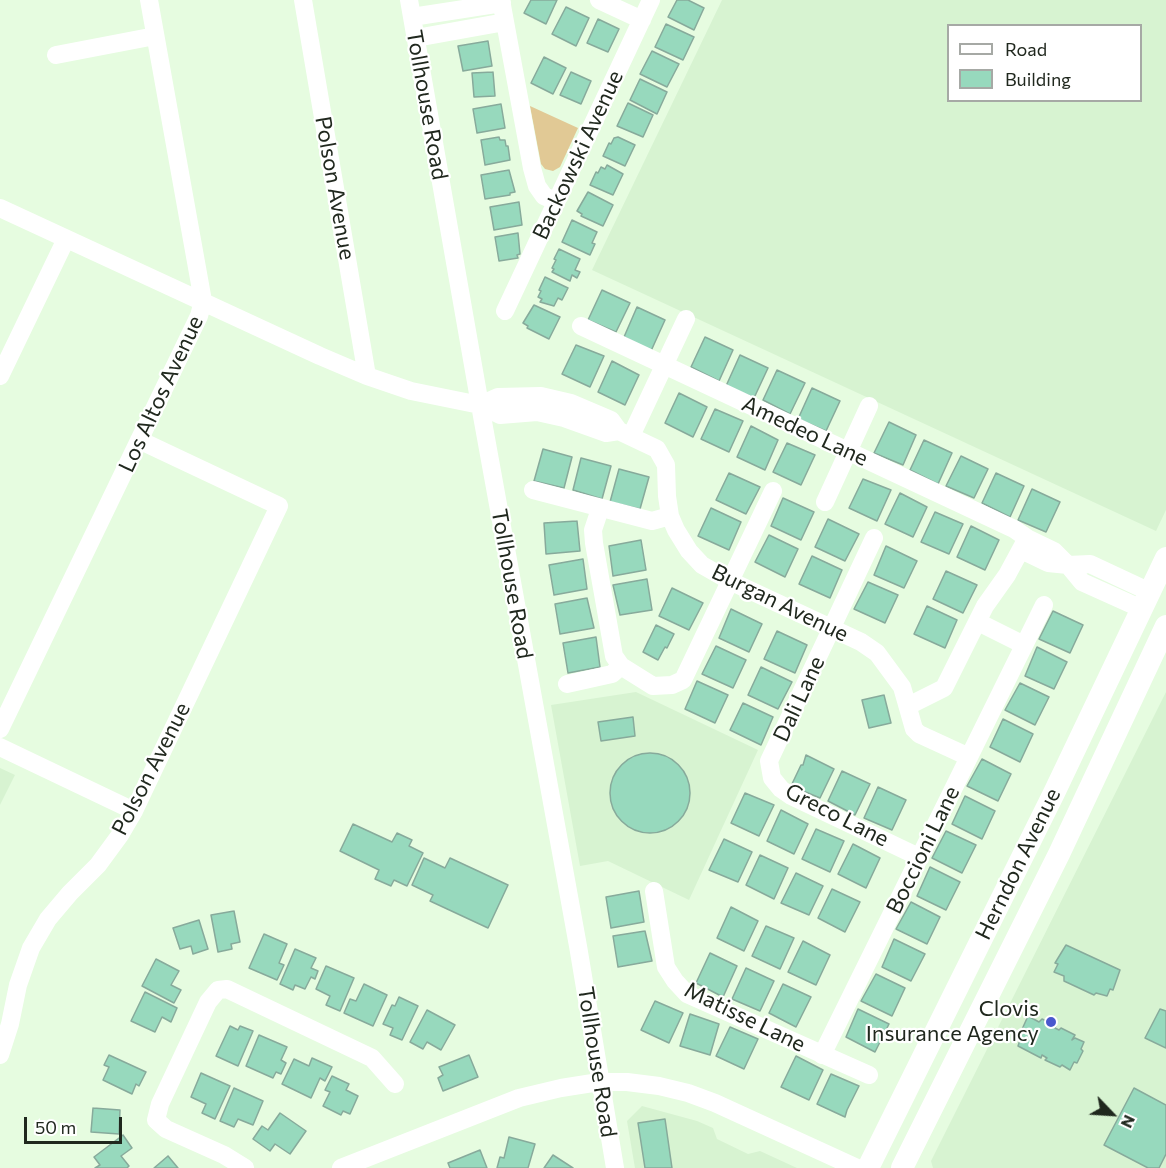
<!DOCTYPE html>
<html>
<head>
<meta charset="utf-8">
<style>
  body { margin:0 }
  #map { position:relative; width:1166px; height:1168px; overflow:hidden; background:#e6fce0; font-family:Commissioner,sans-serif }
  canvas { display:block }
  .legend { position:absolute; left:947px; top:24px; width:195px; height:78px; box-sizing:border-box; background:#fff; border:2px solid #a6a9a5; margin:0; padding:8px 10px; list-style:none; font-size:18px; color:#20281e }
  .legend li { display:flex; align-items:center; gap:12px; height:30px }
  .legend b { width:30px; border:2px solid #a6a9a5 }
  .north { position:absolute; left:1082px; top:1084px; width:60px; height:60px; -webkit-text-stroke:4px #fff; paint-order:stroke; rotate:115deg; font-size:16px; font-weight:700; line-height:24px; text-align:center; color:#20281e }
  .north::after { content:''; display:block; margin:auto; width:21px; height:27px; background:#20281e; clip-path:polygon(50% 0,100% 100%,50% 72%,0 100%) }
  .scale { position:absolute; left:24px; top:1117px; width:98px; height:27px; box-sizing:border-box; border:3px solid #20281e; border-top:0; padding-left:8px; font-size:18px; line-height:21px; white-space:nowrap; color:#20281e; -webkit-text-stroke:4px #fff; paint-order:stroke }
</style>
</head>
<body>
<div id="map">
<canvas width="1166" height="1168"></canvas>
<ul class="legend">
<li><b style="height:8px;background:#fff"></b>Road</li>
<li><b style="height:16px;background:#97d9bd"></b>Building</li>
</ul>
<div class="north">N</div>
<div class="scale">50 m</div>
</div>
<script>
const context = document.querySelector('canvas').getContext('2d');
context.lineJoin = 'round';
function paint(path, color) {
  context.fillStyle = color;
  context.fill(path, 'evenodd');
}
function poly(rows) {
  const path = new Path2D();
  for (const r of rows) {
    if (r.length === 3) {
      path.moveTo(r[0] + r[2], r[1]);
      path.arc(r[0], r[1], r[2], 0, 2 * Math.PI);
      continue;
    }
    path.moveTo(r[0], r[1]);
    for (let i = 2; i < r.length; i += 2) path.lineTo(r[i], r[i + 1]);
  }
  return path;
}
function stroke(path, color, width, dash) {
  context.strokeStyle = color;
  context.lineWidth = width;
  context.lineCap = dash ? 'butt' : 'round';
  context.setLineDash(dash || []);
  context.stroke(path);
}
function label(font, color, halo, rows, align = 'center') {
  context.font = font + ' Commissioner,sans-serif';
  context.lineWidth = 4.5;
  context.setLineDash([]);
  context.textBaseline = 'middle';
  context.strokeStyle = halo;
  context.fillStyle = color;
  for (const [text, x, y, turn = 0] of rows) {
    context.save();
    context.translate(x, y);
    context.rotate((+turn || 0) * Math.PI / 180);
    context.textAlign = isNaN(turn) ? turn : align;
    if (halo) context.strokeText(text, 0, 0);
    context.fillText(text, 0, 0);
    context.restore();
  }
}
paint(poly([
  [722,0,1166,0,1166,510,1156,531,592,270],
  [948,26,1140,26,1140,100,948,100],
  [636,692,758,750,689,900,608,861,580,866,551,705],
  [1166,692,1166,1168,933,1168,931,1161],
  [0,768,15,775,0,805],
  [642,1106,697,1121,713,1128,717,1139,748,1154,760,1151,797,1168,635,1168,627,1121]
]), '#d7f3d1');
paint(poly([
  [530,106,578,128,560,167,553,171,545,169,541,164]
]), '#e1c995');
const building = poly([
  [531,0,557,0,546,24,524,13,531,0],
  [677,0,688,0,704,8,694,30,668,17,677,0],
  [566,7,589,18,576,46,552,34,566,7],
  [598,19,619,29,608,52,587,43,598,19],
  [666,24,694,37,683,60,655,47,666,24],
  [488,41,492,66,463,71,458,46,488,41],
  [652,51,679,64,667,87,640,74,652,51],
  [544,57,566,68,553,94,531,83,544,57],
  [493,72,495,96,474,97,472,73,493,72],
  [571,72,591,81,581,104,560,95,571,72],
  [640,79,667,92,657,114,630,100,640,79],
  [628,103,653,115,643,137,617,126,628,103],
  [501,104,505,128,477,133,473,109,501,104],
  [499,137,500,140,505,140,506,146,508,146,510,160,485,165,481,140,499,137],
  [618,137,635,145,625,166,603,156,609,143,611,144,614,138,618,137],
  [607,165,623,174,613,195,590,185,596,172,598,173,601,167,605,169,607,165],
  [509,170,515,192,510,193,510,195,485,199,481,175,509,170],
  [588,192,613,205,603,226,581,216,582,214,577,211,588,192],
  [519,202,522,225,494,230,490,207,519,202],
  [572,220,597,232,592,243,595,244,590,255,562,242,572,220],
  [518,233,520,254,517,255,518,258,499,261,495,237,518,233],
  [559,249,580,259,575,270,580,272,577,278,572,275,570,281,552,272,554,269,552,268,556,260,554,259,559,249],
  [545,277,568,288,562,300,558,298,554,306,540,302,542,299,538,297,541,291,539,290,545,277],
  [602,290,630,303,616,332,588,320,602,290],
  [534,305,560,317,549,339,527,328,528,326,523,323,534,305],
  [637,307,665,320,651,351,624,337,637,307],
  [705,337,733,350,719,381,691,367,705,337],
  [576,345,604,356,590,387,562,374,576,345],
  [740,355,768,368,754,398,726,386,740,355],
  [612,361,639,375,625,405,598,392,612,361],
  [777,370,805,383,790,414,763,400,777,370],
  [812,388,840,401,826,431,798,419,812,388],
  [679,393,707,407,693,437,665,423,679,393],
  [715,409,743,421,729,452,701,439,715,409],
  [889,422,916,435,903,465,874,453,889,422],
  [751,426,778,440,765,470,737,457,751,426],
  [924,440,952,453,938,484,910,470,924,440],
  [787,443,815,455,801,485,773,472,787,443],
  [543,449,572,457,564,488,534,481,543,449],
  [961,456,988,469,974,498,946,486,961,456],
  [581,458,611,466,602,499,573,490,581,458],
  [619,469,649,477,640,509,610,502,619,469],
  [729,473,760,487,746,514,716,500,729,473],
  [996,473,1024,486,1010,517,982,503,996,473],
  [863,479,891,490,877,521,849,508,863,479],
  [1032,489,1060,502,1046,532,1018,520,1032,489],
  [900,493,927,507,913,537,885,524,900,493],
  [783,498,814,512,801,540,771,526,783,498],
  [711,508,741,522,729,550,698,536,711,508],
  [935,512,963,524,949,554,921,542,935,512],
  [828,519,859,534,845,561,815,547,828,519],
  [577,521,580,551,546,554,544,523,577,521],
  [971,526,999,540,985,570,957,557,971,526],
  [769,535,798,549,785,577,755,562,769,535],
  [641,540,646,570,613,576,609,546,641,540],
  [886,546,917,561,904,588,874,575,886,546],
  [812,556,842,570,830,598,799,584,812,556],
  [583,559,587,589,554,595,549,565,583,559],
  [946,571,977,585,963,613,933,599,946,571],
  [647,579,652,610,620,615,613,585,647,579],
  [868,582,898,595,885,623,854,609,868,582],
  [672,588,703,603,689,630,659,616,672,588],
  [587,598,594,628,560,634,555,604,587,598],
  [927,606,957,620,945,648,914,634,927,606],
  [731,609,762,624,749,652,719,638,731,609],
  [1053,611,1083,625,1070,653,1039,639,1053,611],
  [656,625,674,634,667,648,665,647,658,660,643,652,656,625],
  [777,631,807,645,795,673,764,659,777,631],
  [596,637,600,667,568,673,563,643,596,637],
  [716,646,746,660,733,688,702,674,716,646],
  [1037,647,1067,662,1054,689,1025,676,1037,647],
  [761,667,792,682,778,709,748,695,761,667],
  [697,681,728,695,715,723,685,709,697,681],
  [1020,683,1049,697,1035,725,1005,710,1020,683],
  [884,695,891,723,869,728,862,700,884,695],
  [743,703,773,717,761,745,730,730,743,703],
  [633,717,635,736,601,741,598,722,633,717],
  [1003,719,1033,734,1020,762,990,747,1003,719],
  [650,793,40],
  [806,755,834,769,820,798,791,786,801,765,803,765,806,755],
  [982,759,1011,774,998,801,967,786,982,759],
  [842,771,870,784,855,815,828,801,842,771],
  [878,787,906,800,892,830,864,818,878,787],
  [745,793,774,805,759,836,731,823,745,793],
  [965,796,995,811,982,839,952,824,965,796],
  [781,810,808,824,794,854,767,841,781,810],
  [353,824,392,842,397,833,412,840,409,846,423,853,407,886,394,880,391,886,375,879,379,870,340,851,353,824],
  [816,829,844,841,830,872,802,859,816,829],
  [946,831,976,845,962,873,932,858,946,831],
  [724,839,752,852,738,882,709,870,724,839],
  [853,844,880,858,866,888,838,874,853,844],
  [760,855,788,868,774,899,746,885,760,855],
  [424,858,445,868,450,858,508,885,488,928,430,901,433,895,412,885,424,858],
  [930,867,960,882,946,910,917,896,930,867],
  [796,873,823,886,809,915,781,903,796,873],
  [832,889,860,902,845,932,818,918,832,889],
  [639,891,644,922,611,928,606,897,639,891],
  [911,902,940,917,927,944,896,929,911,902],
  [731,907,758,921,744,951,717,938,731,907],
  [234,911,240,942,231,944,232,949,218,952,211,915,234,911],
  [199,920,208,949,193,954,191,946,180,949,173,928,199,920],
  [766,926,794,938,780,969,752,956,766,926],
  [645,931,652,961,618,967,613,936,645,931],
  [264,934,287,944,279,963,284,965,277,980,249,968,264,934],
  [894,939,925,954,911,981,882,967,894,939],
  [803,941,830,955,816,985,788,972,803,941],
  [1066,945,1120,970,1113,990,1110,989,1107,996,1096,993,1094,995,1064,981,1064,976,1054,972,1058,964,1055,963,1066,945],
  [295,949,316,958,311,968,318,971,315,979,311,977,305,989,295,985,293,990,280,984,295,949],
  [710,953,737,966,723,997,696,983,710,953],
  [156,959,179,971,171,985,181,990,174,1003,142,986,156,959],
  [326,966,354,978,340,1011,326,1005,330,996,316,989,326,966],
  [746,968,774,981,760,1011,732,999,746,968],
  [876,974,905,988,892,1016,861,1001,876,974],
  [364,984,387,995,373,1026,344,1013,350,999,356,1001,364,984],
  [783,984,811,997,796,1027,769,1013,783,984],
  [145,992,177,1008,171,1022,162,1017,155,1032,131,1021,145,992],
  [399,997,418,1006,402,1040,390,1035,393,1028,383,1024,392,1005,395,1006,399,997],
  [655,1001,683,1013,669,1043,641,1030,655,1001],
  [858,1009,889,1024,875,1052,846,1037,858,1009],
  [1160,1009,1166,1011,1166,1048,1145,1038,1160,1009],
  [427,1010,455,1025,441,1050,427,1042,423,1049,410,1042,427,1010],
  [690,1014,719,1024,710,1055,680,1046,690,1014],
  [1028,1016,1039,1022,1042,1019,1056,1025,1055,1028,1059,1030,1061,1028,1075,1035,1072,1040,1075,1038,1084,1042,1081,1049,1083,1051,1077,1063,1074,1062,1070,1070,1062,1065,1060,1067,1045,1060,1047,1058,1042,1055,1041,1058,1018,1046,1021,1037,1019,1036,1028,1016],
  [230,1026,238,1030,240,1026,253,1031,238,1066,216,1056,230,1026],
  [730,1027,758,1039,744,1069,716,1056,730,1027],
  [259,1035,287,1047,281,1060,286,1063,281,1074,276,1072,273,1078,246,1066,259,1035],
  [109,1055,146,1072,139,1086,136,1084,132,1094,103,1080,109,1067,104,1065,109,1055],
  [469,1055,478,1077,443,1091,438,1078,443,1075,439,1067,469,1055],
  [796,1056,823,1070,809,1100,781,1087,796,1056],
  [312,1058,332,1067,325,1081,320,1078,311,1098,282,1084,294,1059,309,1066,312,1058],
  [201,1073,230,1086,215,1119,202,1113,206,1104,191,1097,201,1073],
  [831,1074,859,1086,847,1110,845,1117,817,1104,831,1074],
  [332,1076,349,1084,346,1090,358,1096,350,1114,343,1111,341,1115,323,1106,330,1092,325,1090,332,1076],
  [234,1088,263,1101,253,1125,238,1119,234,1127,220,1121,234,1088],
  [1134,1088,1166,1105,1166,1154,1159,1168,1148,1168,1104,1145,1134,1088],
  [93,1108,120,1110,119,1134,91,1132,93,1108],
  [280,1113,306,1131,290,1154,275,1144,270,1151,253,1139,262,1126,268,1130,280,1113],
  [665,1119,672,1168,645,1168,638,1123,665,1119],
  [123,1135,132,1148,121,1156,129,1166,127,1168,95,1168,100,1165,94,1157,123,1135],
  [509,1137,535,1144,528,1168,497,1168,500,1157,504,1158,509,1137],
  [480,1150,487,1168,450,1168,448,1163,480,1150],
  [553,1155,573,1168,544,1168,553,1155],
  [168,1156,178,1168,154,1168,168,1156]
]);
paint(building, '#97d9bd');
stroke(building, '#87aa9b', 1.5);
stroke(poly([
  [303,0,367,376],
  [409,0,480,405,578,946,615,1168],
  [501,0,532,168,537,186,544,196,555,201],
  [599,0,642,20],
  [412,17,502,3],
  [416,38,505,22],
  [56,55,155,36],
  [0,208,320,356,367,376,411,391,480,405,500,415,537,412,564,418,606,433,619,431,657,449,666,465,667,496,670,516,676,530,689,551,702,565,730,581,861,642,877,653,902,687,914,729,919,734,969,757],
  [505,311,651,0],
  [581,326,1014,529,1027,538,1007,575,985,606,944,688,908,706],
  [0,376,66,239],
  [480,405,498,397,541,396,571,403,611,420,619,431],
  [631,436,686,319],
  [533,490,652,521,670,516],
  [825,502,869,406],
  [600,509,593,530,594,543,614,656,621,666,653,686,672,685,683,680,773,491],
  [874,538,769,761,772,778,781,789,791,796,919,857],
  [1027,538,1054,551,1068,565,1090,564,1150,592],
  [1021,550,1048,563,1068,565,1082,582,1142,609],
  [978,622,1024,645],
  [567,684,612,674,621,666],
  [0,729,199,316,203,301,149,0],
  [0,747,134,811],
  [654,891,666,967,675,981,687,994,869,1075],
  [0,1055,10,1024,18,985,31,948,48,919,70,893,98,865,120,835,134,811,279,506,139,440],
  [822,1055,1044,605],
  [245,1168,224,1155,166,1129,156,1120,160,1104,208,1002,218,990,227,989,372,1058,395,1084],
  [341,1168,519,1098,561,1088,599,1082,627,1082,659,1086,688,1093,715,1103,857,1168]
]), '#fff', 18);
stroke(poly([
  [868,1168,1054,793,1166,558],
  [902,1168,1059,854,1166,626]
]), '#fff', 22);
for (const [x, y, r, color] of [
  [1051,1022,6,"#4a58ce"]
]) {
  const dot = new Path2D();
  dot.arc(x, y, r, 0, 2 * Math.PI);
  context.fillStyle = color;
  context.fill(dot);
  stroke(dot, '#fff', 2);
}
label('22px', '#20281e', '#fff', [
  ["Tollhouse Road",427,105,80],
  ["Backowski Avenue",578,155,-65],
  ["Polson Avenue",335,188,80],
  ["Los Altos Avenue",161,394,-65],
  ["Amedeo Lane",805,431,25],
  ["Tollhouse Road",512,584,80],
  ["Burgan Avenue",780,603,26],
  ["Dali Lane",799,699,-65],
  ["Polson Avenue",151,769,-63],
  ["Greco Lane",837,815,27],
  ["Boccioni Lane",923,850,-64],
  ["Herndon Avenue",1018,864,-64],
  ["Matisse Lane",745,1017,26],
  ["Tollhouse Road",597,1062,81]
]);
label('22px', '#20281e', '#fff', [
  ["Clovis",1039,1009],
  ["Insurance Agency",1039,1034]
], 'right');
</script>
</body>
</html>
